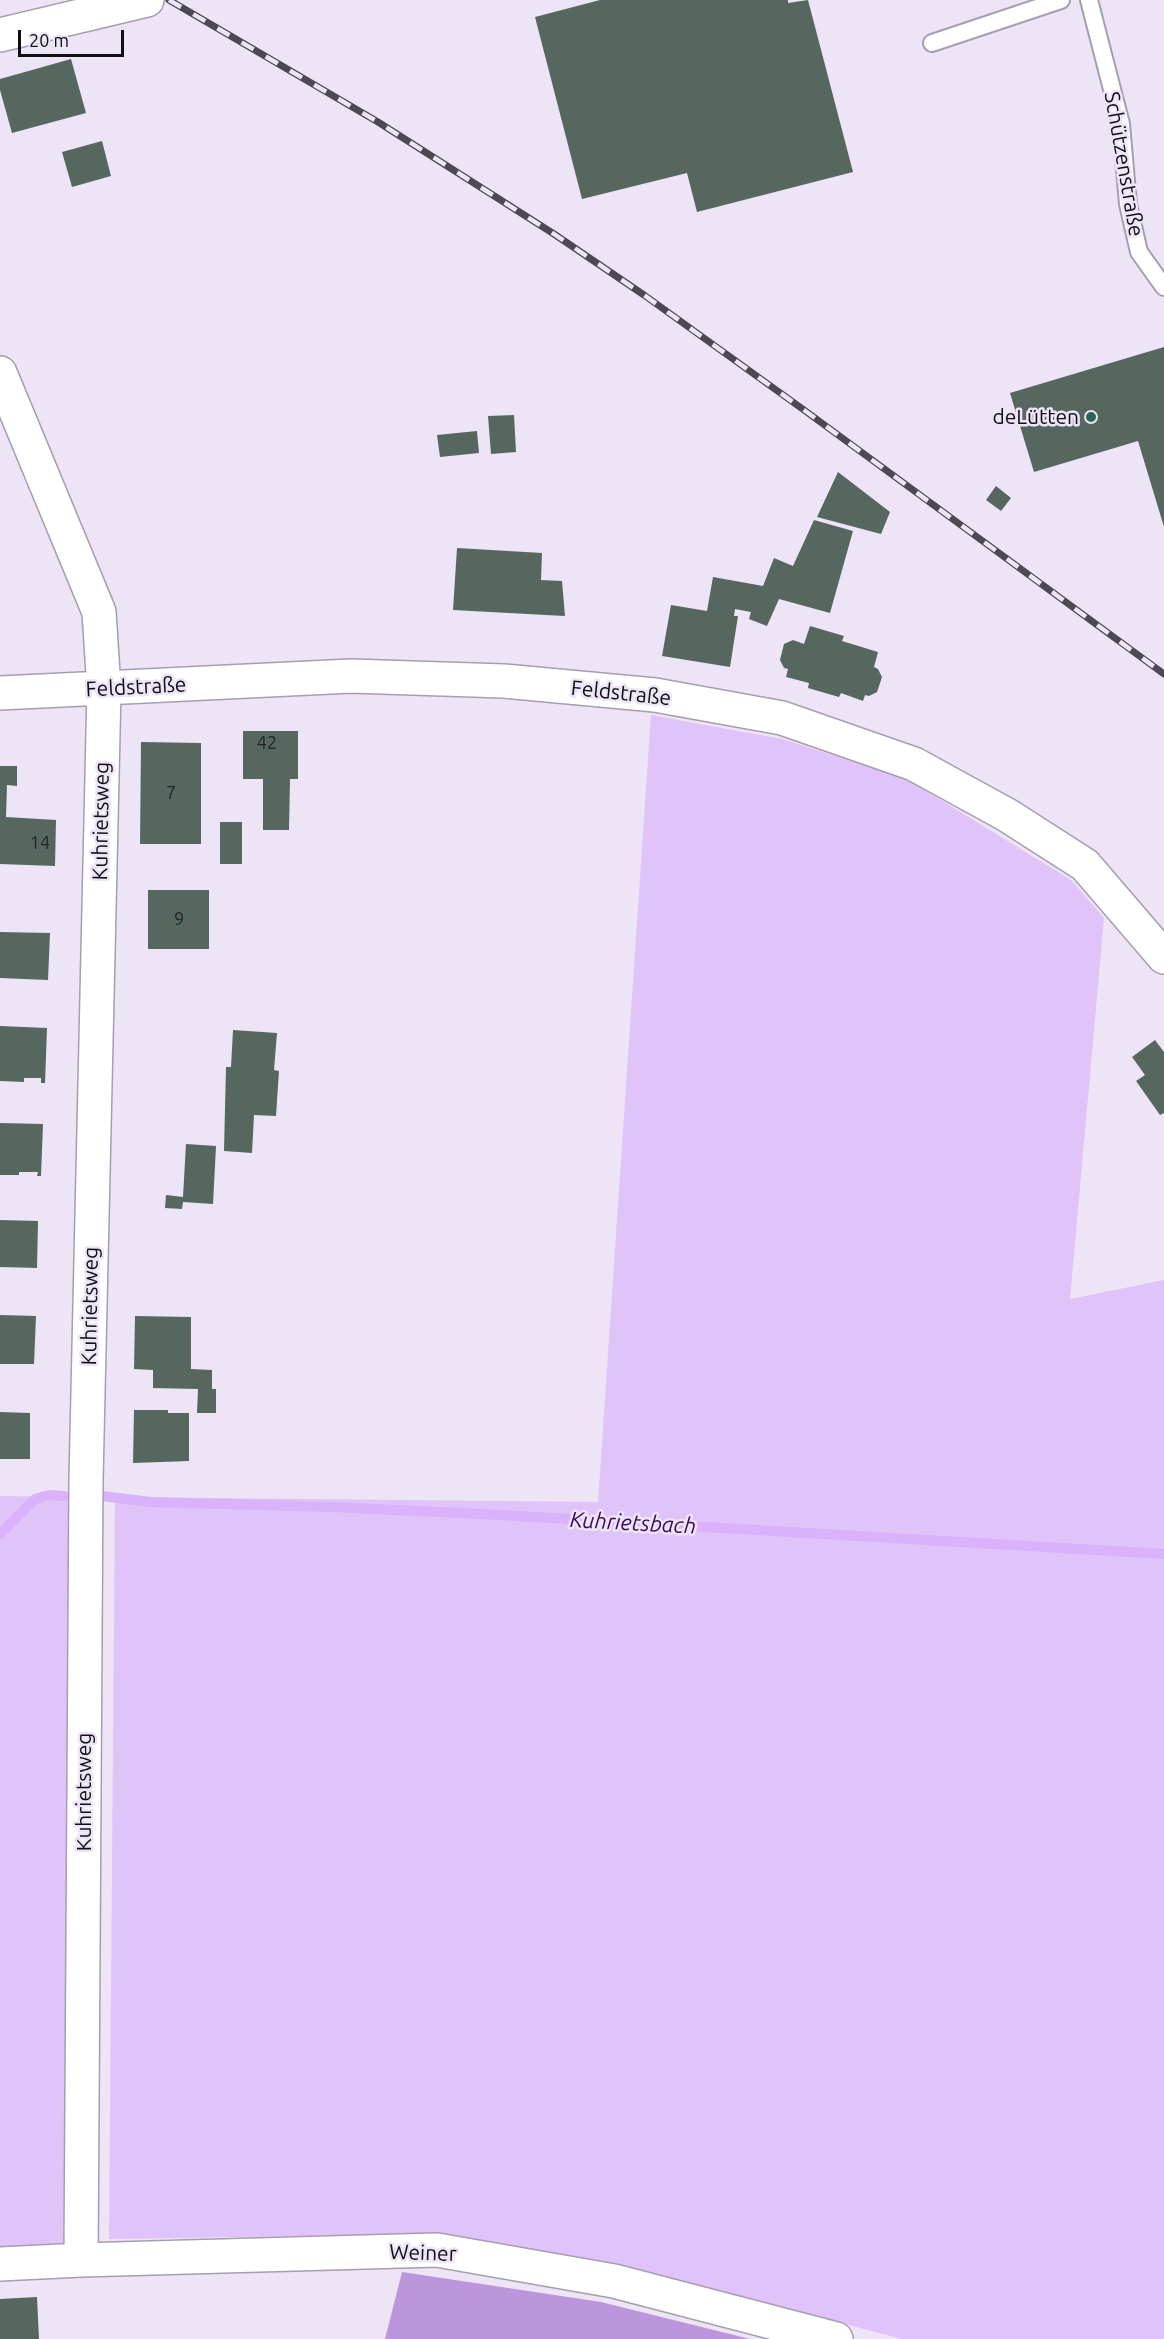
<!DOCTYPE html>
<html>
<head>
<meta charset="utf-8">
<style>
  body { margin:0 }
  #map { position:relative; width:1164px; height:2339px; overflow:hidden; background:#ede4f5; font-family:Ubuntu,sans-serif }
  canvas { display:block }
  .scale { position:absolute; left:18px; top:30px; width:106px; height:27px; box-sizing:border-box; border:3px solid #110e14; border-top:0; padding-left:8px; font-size:18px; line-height:21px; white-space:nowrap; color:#110e14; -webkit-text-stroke:4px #ede4f5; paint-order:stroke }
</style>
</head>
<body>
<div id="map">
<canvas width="1164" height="2339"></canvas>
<div class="scale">20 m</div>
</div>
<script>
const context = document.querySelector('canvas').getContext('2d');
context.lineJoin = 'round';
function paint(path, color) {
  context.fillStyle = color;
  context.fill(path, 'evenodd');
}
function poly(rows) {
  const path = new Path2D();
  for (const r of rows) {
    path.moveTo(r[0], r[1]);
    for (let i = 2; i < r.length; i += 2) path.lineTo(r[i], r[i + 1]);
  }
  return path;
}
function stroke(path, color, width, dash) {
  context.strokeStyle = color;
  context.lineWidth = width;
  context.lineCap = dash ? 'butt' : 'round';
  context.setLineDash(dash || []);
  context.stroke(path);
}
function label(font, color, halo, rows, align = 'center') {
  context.font = font + ' Ubuntu,sans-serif';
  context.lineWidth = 5;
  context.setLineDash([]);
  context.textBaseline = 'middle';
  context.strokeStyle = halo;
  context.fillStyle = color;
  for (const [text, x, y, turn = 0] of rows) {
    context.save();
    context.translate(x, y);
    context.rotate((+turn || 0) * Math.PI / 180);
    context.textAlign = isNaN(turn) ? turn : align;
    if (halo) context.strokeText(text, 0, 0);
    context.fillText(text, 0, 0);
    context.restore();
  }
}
paint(poly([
  [651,715,782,739,905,778,1071,880,1104,918,1070,1299,1164,1280,1164,2339,902,2339,604,2261,442,2234,109,2239,115,1497,598,1502],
  [0,1496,76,1497,72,2245,0,2249]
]), '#e0c3f8');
paint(poly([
  [402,2272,601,2302,750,2339,385,2339]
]), '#bc95dc');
stroke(poly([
  [102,1496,151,1502,333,1507,501,1515,1164,1554],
  [0,1534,35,1499,49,1495,64,1496]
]), '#dab1fb', 10);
paint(poly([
  [600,0,788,0,788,3,808,0,853,172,697,212,687,173,582,199,535,17],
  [71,59,86,113,12,133,0,90,0,79],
  [102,141,111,176,72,187,62,152],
  [1164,347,1164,527,1138,441,1034,472,1010,393],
  [514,415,516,452,491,454,488,416],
  [477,431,479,453,440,457,437,435],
  [838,472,890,512,881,534,817,517],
  [996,486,1011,498,1001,511,986,500],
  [814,520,853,531,830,613,779,599,767,626,749,619,751,612,735,609,734,616,738,616,730,667,662,656,671,605,707,611,713,577,763,586,774,558,793,566],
  [457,548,542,553,541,580,562,581,565,616,453,610],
  [810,626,844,636,842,641,878,652,874,667,878,669,882,677,877,692,869,696,865,695,863,701,841,693,839,697,808,688,809,683,786,677,788,669,784,668,780,660,784,644,793,640,804,644],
  [243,731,298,731,298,779,290,779,289,830,263,830,263,779,243,779],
  [141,742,201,743,201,844,140,844],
  [0,766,17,766,17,786,7,785,6,817,56,820,55,866,0,864],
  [220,822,242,822,242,864,220,864],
  [148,890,209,890,209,949,148,949],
  [0,932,50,933,48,980,0,978],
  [0,1026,47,1028,45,1083,41,1083,41,1078,24,1078,24,1082,0,1081],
  [233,1030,277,1033,274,1070,279,1071,276,1116,254,1115,252,1153,224,1151,226,1067,231,1067],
  [1155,1040,1164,1052,1164,1113,1160,1115,1136,1081,1145,1075,1132,1057],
  [0,1123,43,1124,41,1176,37,1176,38,1172,19,1172,19,1175,0,1175],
  [186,1144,216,1146,213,1204,183,1202,182,1209,165,1208,166,1195,183,1197],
  [0,1220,38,1221,37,1268,0,1267],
  [0,1315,36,1316,34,1364,0,1364],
  [135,1316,191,1317,191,1369,212,1370,212,1389,216,1389,216,1413,197,1413,198,1389,153,1388,153,1370,134,1369],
  [134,1410,168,1410,168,1413,189,1413,189,1461,133,1463],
  [0,1412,30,1413,30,1459,0,1459],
  [37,2297,39,2339,0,2339,0,2299]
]), '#566760');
const service = poly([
  [1089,0,1121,124,1128,204,1139,252,1164,287],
  [932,43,1061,0]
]);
const minor = poly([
  [0,35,147,0],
  [0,373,99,612,104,689,86,1480,81,2260],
  [0,693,351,676,504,681,655,695,782,718,914,764,1007,815,1085,865,1164,957],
  [0,2264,81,2260,437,2250,614,2281,836,2339]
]);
stroke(service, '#a69eae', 20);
stroke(minor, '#a69eae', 36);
stroke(service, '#fff', 16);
stroke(minor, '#fff', 33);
const rail = poly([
  [169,0,378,122,554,234,644,295,804,410,1164,674]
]);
stroke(rail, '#4d4851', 7);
stroke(rail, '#ede4f5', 4.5, [14]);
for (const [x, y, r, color] of [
  [1091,417,6,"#296651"]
]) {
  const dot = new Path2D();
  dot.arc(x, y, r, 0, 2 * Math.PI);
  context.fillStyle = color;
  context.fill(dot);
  stroke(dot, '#ede4f5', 2);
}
label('18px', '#222427', null, [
  ["42",267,743],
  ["7",171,793],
  ["14",40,843],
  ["9",179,919]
]);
label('21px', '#110e14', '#ede4f5', [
  ["Schützenstraße",1124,164,80],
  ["Feldstraße",136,687,-3],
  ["Feldstraße",621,693,6],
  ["Kuhrietsweg",101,821,-89],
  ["Kuhrietsweg",90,1306,-89],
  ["Kuhrietsweg",84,1792,-90],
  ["Weiner",423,2253,2]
]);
label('21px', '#110e14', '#ede4f5', [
  ["deLütten",1079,417]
], 'right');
label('italic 22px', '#40075f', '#ede4f5', [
  ["Kuhrietsbach",633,1523,3]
]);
</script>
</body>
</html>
